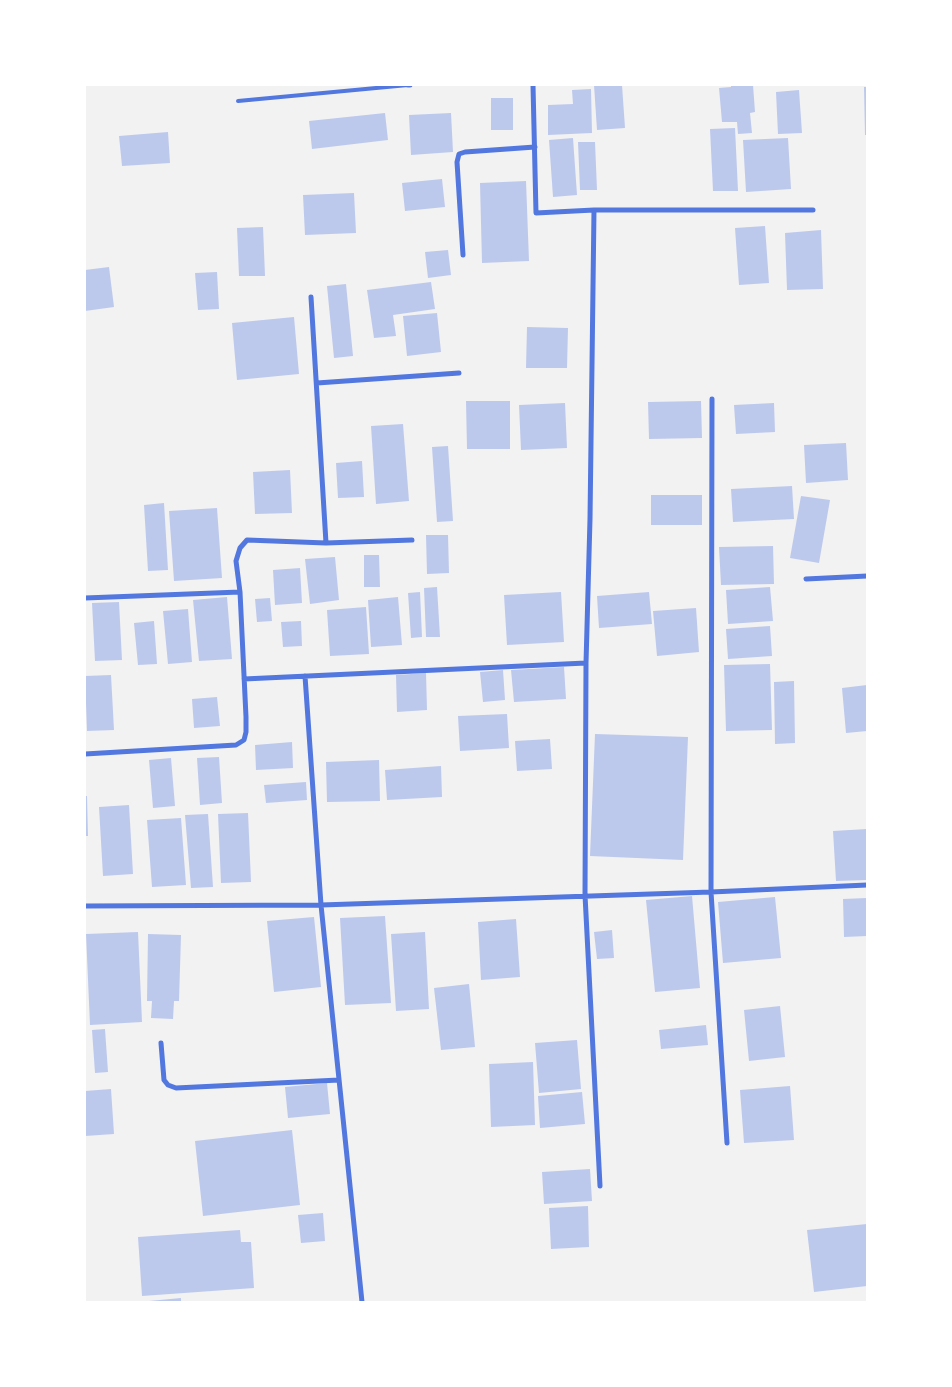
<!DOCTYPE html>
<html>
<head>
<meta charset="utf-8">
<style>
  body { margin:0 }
  #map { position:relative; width:952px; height:1387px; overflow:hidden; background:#f2f2f2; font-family:Helvetica,sans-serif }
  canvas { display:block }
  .frame { position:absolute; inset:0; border:86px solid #fff; pointer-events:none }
</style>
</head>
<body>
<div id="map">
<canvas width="952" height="1387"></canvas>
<div class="frame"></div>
</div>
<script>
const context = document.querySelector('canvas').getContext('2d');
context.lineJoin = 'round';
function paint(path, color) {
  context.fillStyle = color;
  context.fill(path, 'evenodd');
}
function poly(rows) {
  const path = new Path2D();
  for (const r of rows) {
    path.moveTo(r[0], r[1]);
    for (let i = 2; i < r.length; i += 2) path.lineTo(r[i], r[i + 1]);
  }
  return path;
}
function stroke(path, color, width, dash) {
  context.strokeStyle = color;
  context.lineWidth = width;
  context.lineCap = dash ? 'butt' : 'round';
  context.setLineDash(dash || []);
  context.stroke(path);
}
paint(poly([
  [594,85,622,85,625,128,597,130],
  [731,85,753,85,755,112,750,113,752,133,738,134,737,122,722,122,719,88,731,87],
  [864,87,867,87,867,135,865,135],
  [591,89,592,133,548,135,548,105,573,104,572,90],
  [799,90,802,133,778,134,776,92],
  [491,98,513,98,513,130,491,130],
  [385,113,388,140,312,149,309,121],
  [451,113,453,152,411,155,409,115],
  [735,128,738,191,713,191,710,129],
  [168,132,170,163,122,166,119,136],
  [573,138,577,195,553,197,549,140],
  [788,138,791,189,746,192,743,140],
  [578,142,595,142,597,190,580,190],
  [442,179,445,207,405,211,402,183],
  [526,181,529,261,482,263,480,183],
  [354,193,356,233,305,235,303,195],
  [765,226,769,283,739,285,735,228],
  [263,227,265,276,239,276,237,228],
  [821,230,823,289,787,290,785,233],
  [448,250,451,275,428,278,425,252],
  [109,267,114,307,85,311,85,270],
  [217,272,219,309,198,310,195,273],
  [431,282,435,309,393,315,396,336,374,338,367,290],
  [346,284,353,356,334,358,327,286],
  [437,313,441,352,407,356,403,316],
  [294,317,299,374,237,380,232,323],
  [527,327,568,328,567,368,526,368],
  [466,401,510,401,510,449,467,449],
  [701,401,702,438,649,439,648,402],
  [565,403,567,448,521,450,519,405],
  [774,403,775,432,736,434,734,405],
  [403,424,409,501,376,504,371,426],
  [846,443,848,480,806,483,804,445],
  [448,446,453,521,437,522,432,447],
  [362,461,364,497,338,498,336,463],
  [290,470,292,513,255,514,253,472],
  [792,486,794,519,733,522,731,489],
  [651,495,702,495,702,525,651,525],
  [801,496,830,500,819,563,790,558],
  [164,503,168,570,148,571,144,505],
  [217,508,222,578,174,581,169,511],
  [426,535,448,535,449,573,427,574],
  [773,546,774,584,721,585,719,547],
  [364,555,379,555,380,587,364,587],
  [335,557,339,600,310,604,305,559],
  [300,568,302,603,275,605,273,570],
  [437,587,440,637,426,637,424,588],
  [770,587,773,621,728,624,726,590],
  [420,592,422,637,411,638,408,593],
  [561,592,564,642,507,645,504,595],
  [649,592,652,624,599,628,597,596],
  [227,597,232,659,199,661,193,600],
  [398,597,402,645,371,647,368,600],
  [270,598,272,621,257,622,255,599],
  [119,602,122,660,95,661,92,603],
  [366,607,369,654,330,656,327,610],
  [696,608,699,652,657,656,653,611],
  [188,609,192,662,168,664,163,611],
  [154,621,157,664,138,665,134,623],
  [301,621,302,646,283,647,281,622],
  [770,626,772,656,728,659,726,629],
  [770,664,772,730,726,731,724,665],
  [564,667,566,699,514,702,511,670],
  [503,670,505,700,483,702,480,672],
  [426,673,427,710,397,712,396,675],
  [111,675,114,730,87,731,85,676],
  [794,681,795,743,775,744,774,682],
  [867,685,867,731,846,733,842,688],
  [217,697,220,726,194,728,192,699],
  [507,714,509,748,460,751,458,716],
  [595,734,688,737,683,860,590,856],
  [550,739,552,769,517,771,515,741],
  [292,742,293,768,256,770,255,745],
  [219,757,222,803,200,805,197,758],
  [171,758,175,806,153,808,149,760],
  [379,760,380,801,327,802,326,762],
  [441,766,442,797,387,800,385,770],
  [306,782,307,800,266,803,264,785],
  [85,796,87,796,88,836,85,836],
  [129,805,133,874,103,876,99,807],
  [248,813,251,882,221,883,218,814],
  [208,814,213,887,191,888,185,815],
  [181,818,186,885,152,887,147,820],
  [867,829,867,880,836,881,833,831],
  [692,896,700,988,655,992,646,900],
  [775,897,781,958,723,963,718,902],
  [867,898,867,936,844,937,843,899],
  [385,916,391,1003,345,1005,340,918],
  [314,917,321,987,274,992,267,921],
  [516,919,520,977,481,980,478,922],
  [612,930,614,958,597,959,594,932],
  [138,932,142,1022,90,1025,86,934],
  [425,932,429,1009,396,1011,391,934],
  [148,934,181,935,179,1001,174,1001,173,1019,151,1018,152,1001,147,1001],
  [469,984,475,1047,441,1050,434,988],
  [780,1006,785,1057,749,1061,744,1010],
  [706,1025,708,1045,661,1049,659,1030],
  [105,1029,108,1072,95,1073,92,1030],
  [577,1040,581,1089,539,1093,535,1043],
  [533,1062,535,1125,491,1127,489,1064],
  [327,1083,330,1114,288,1118,285,1087],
  [790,1086,794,1140,744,1143,740,1090],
  [111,1089,114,1134,85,1136,85,1091],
  [582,1092,585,1124,540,1128,538,1096],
  [292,1130,300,1205,203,1216,195,1141],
  [590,1169,592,1201,544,1204,542,1172],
  [588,1206,589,1247,551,1249,549,1208],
  [323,1213,325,1241,301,1243,298,1215],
  [867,1224,867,1286,814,1292,807,1230],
  [240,1230,241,1242,251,1242,254,1288,142,1296,138,1237],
  [181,1298,181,1302,149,1302,149,1301]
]), '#bdc9ec');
stroke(poly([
  [238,101,408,85]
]), '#5277de', 4);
stroke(poly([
  [408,85,410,85],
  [533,85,536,213,594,210,813,210],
  [594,210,590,519,586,663,585,895,600,1186],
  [463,255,457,162,459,154,465,152,535,147],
  [311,297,326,543],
  [317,383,459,373],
  [712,399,711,892,727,1143],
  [806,579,867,576],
  [85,598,240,592],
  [305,676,321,905,362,1302],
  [244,679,586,663],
  [85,754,236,745,244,740,246,732,246,717,240,592,236,561,240,548,247,540,326,543,412,540],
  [85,906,321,905,711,892,867,885],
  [161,1043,164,1080,168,1085,176,1088,339,1080]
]), '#5277de', 5);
</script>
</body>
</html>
